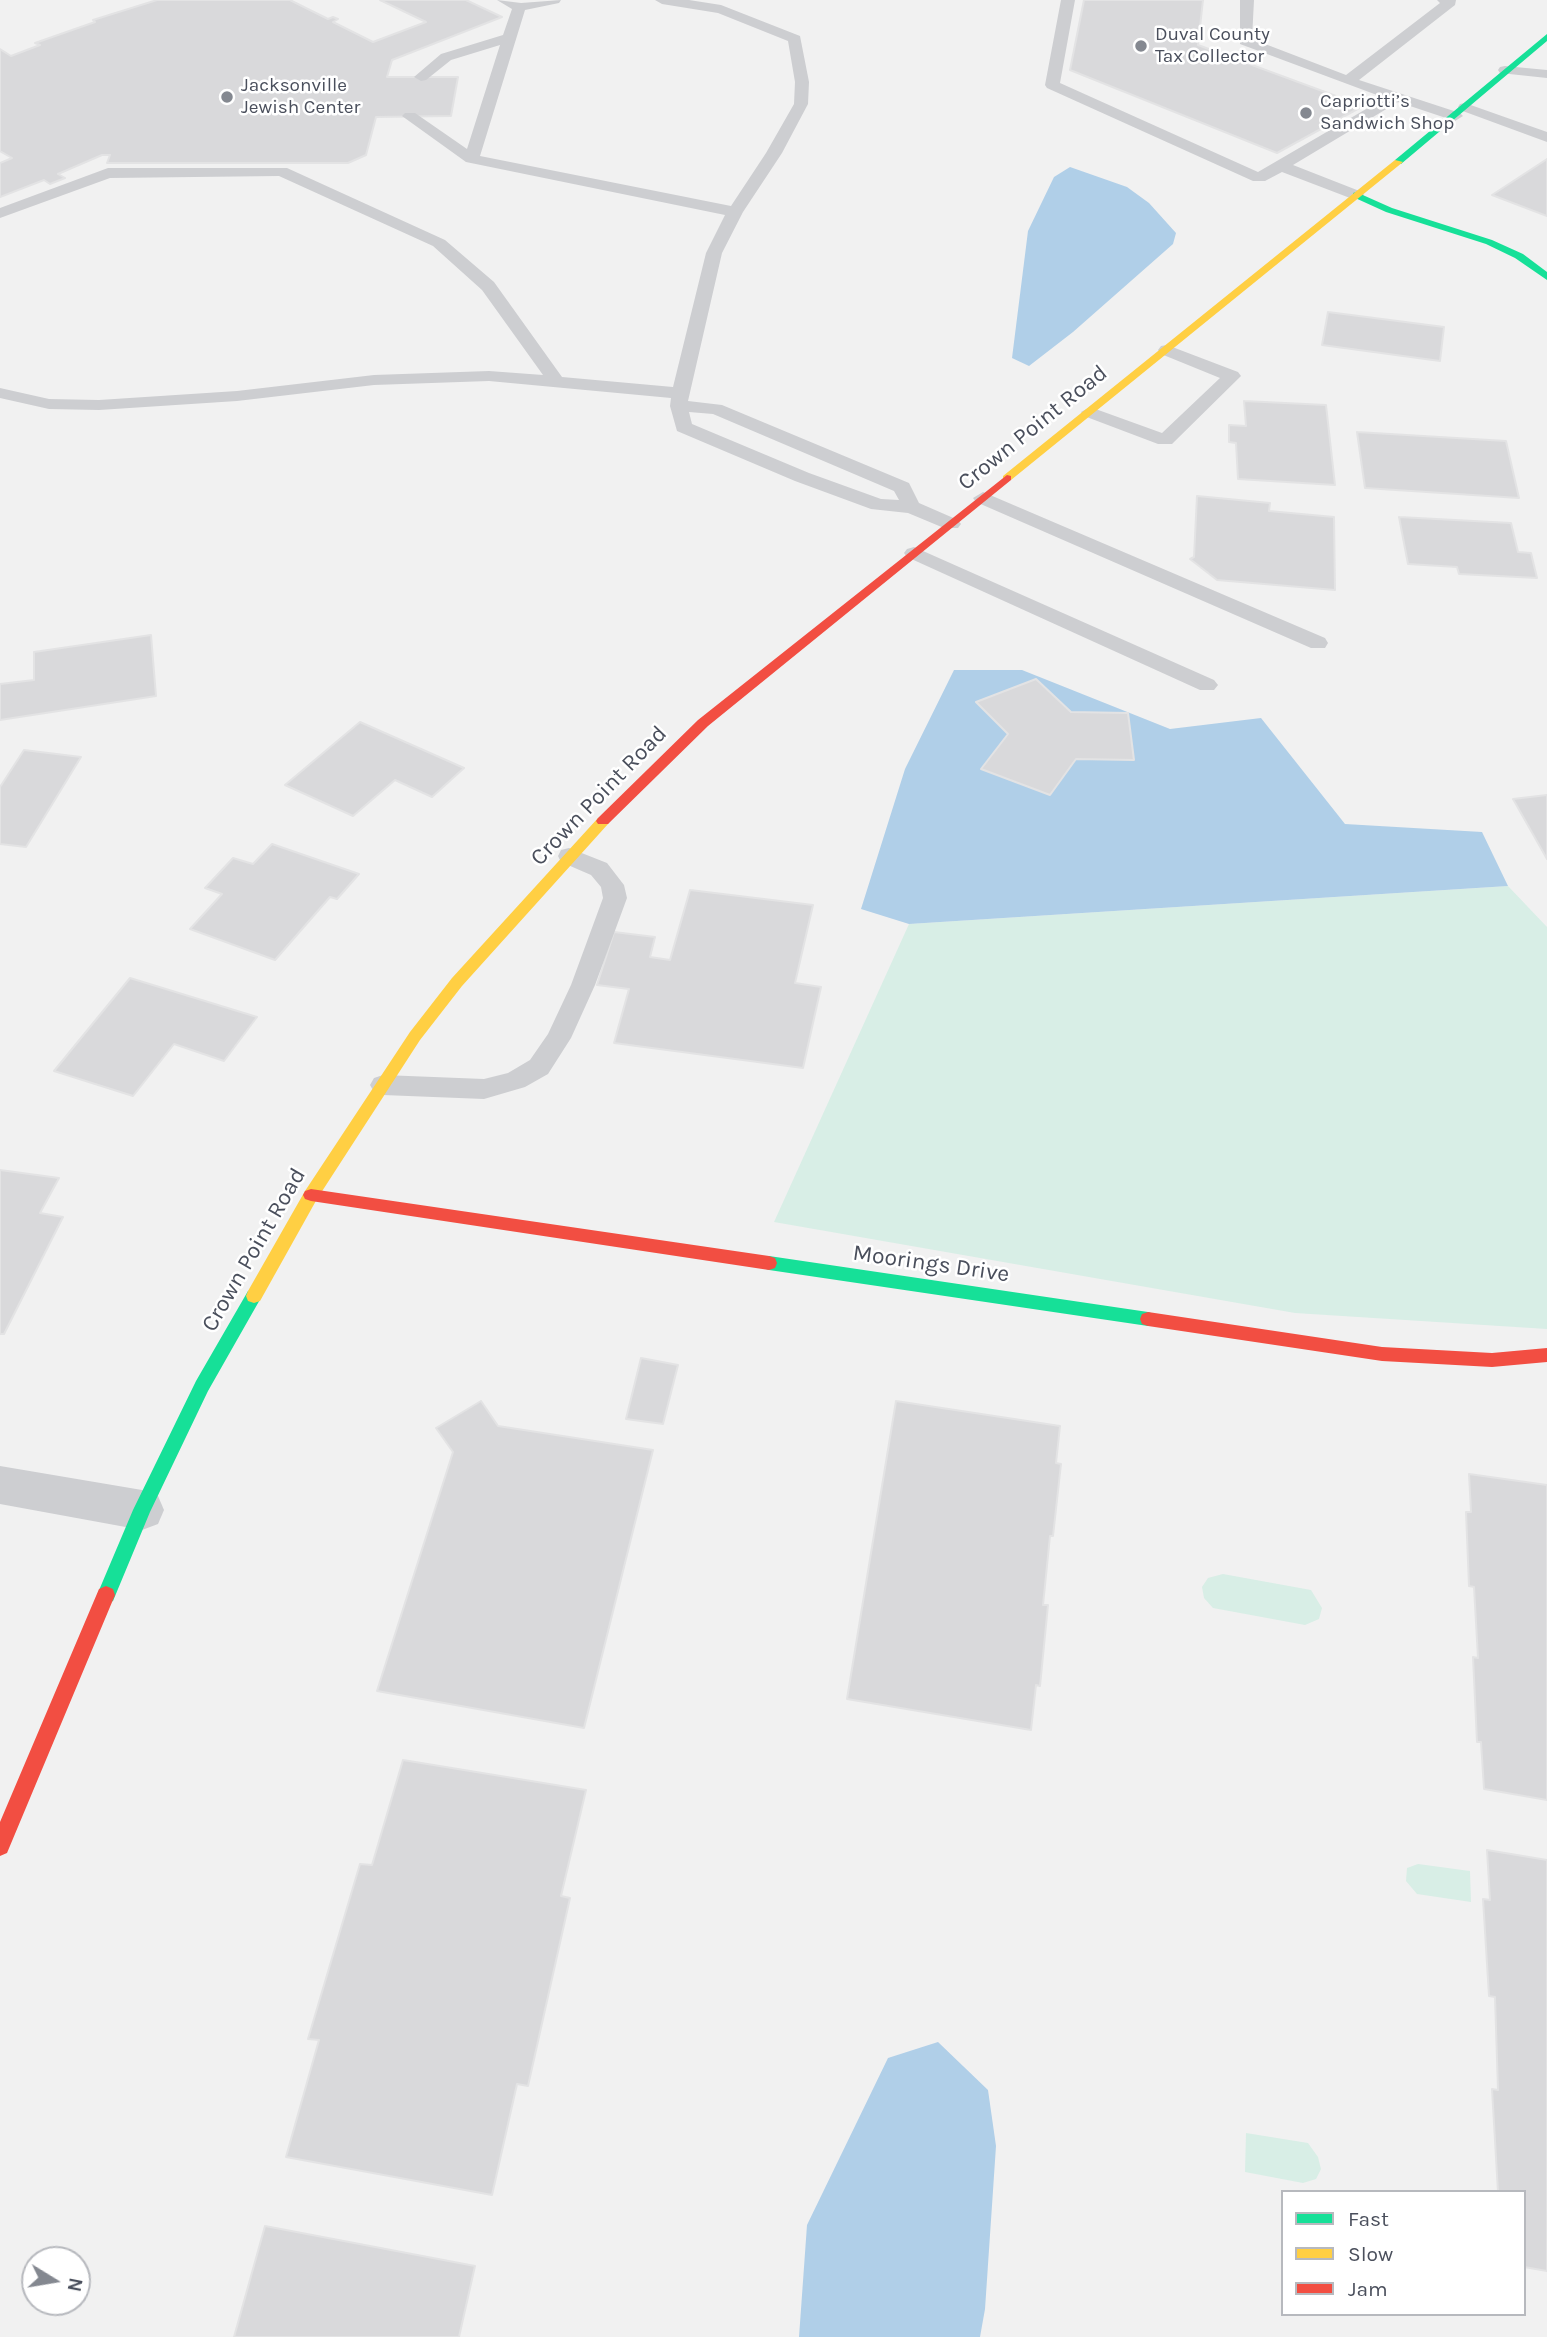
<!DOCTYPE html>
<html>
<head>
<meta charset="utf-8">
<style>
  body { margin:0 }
  #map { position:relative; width:1547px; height:2337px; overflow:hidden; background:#f1f1f1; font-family:Karla,sans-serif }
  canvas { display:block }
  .legend { position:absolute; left:1281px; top:2190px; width:245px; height:126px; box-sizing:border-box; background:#fff; border:2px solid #b7b9be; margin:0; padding:9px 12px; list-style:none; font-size:21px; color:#4a4f5c }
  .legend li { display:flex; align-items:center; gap:14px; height:35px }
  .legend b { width:35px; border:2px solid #b7b9be }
  .north { position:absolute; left:21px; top:2246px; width:70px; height:70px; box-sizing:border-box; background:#fff; border:2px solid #b7b9be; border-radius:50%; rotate:101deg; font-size:19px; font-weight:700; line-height:28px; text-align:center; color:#4a4f5c }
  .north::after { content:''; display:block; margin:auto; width:24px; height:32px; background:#848890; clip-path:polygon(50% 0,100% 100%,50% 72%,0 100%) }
</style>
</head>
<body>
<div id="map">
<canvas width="1547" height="2337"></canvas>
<ul class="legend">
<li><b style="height:9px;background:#16e098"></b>Fast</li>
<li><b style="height:9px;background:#ffcf43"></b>Slow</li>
<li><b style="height:9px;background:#f24e42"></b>Jam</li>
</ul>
<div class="north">N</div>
</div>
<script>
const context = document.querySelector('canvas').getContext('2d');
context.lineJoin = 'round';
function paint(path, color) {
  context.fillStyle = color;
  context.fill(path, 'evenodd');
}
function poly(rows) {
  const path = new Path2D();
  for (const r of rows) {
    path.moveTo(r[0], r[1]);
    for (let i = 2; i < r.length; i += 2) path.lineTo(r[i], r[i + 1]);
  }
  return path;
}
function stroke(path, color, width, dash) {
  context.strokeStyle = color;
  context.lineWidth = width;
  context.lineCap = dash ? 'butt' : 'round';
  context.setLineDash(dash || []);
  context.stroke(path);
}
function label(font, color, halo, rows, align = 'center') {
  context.font = font + ' Karla,sans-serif';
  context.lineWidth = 5;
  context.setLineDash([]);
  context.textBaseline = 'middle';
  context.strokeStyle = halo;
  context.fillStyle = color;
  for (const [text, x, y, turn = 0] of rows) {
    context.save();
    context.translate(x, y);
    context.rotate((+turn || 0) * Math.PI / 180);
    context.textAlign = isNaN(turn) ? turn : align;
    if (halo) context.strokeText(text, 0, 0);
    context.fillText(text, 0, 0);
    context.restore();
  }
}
paint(poly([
  [1508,886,1547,927,1547,1329,1295,1313,774,1222,909,924],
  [1223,1574,1311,1590,1322,1608,1319,1619,1305,1625,1213,1608,1204,1598,1202,1587,1208,1578],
  [1418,1864,1470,1871,1471,1902,1417,1894,1406,1881,1407,1868],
  [1246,2133,1308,2143,1318,2157,1321,2169,1316,2179,1303,2183,1245,2172]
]), '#d8eee6');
paint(poly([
  [1070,167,1127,187,1149,203,1176,233,1173,244,1073,332,1029,366,1012,358,1028,231,1054,177],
  [954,670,1022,670,1170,729,1261,718,1345,824,1482,832,1508,886,909,924,861,909,905,769],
  [938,2042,988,2090,996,2146,985,2309,980,2337,799,2337,807,2225,888,2058]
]), '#b0cfe8');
const building = poly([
  [157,0,290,0,328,19,333,17,338,19,333,22,373,42,426,22,380,0,466,0,502,17,392,60,387,77,458,77,451,116,376,117,366,155,348,163,107,163,110,155,102,155,58,174,65,178,50,184,44,180,0,197,0,163,12,158,0,151,0,49,11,56,40,45,35,43,95,22,93,20,157,0],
  [1084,0,1203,0,1198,45,1363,106,1277,153,1070,70,1084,0],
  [1547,159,1547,216,1492,195,1547,159],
  [1328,312,1444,327,1440,361,1322,345,1328,312],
  [1244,401,1326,405,1335,485,1238,479,1236,443,1229,442,1229,425,1246,426,1244,401],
  [1357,432,1506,441,1519,498,1365,488,1357,432],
  [1197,496,1270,503,1269,511,1334,517,1335,590,1217,580,1190,559,1194,557,1197,496],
  [1399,517,1511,523,1518,552,1531,553,1537,578,1459,574,1457,567,1408,564,1399,517],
  [151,635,156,696,0,720,0,684,34,680,34,652,151,635],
  [1036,679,1071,712,1128,713,1134,760,1076,759,1050,795,981,769,1008,734,976,702,1036,679],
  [360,722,464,768,432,797,395,780,353,816,285,785,360,722],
  [24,750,81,757,26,847,0,844,0,787,24,750],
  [1547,795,1547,859,1513,799,1547,795],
  [272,844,359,874,337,899,330,897,275,960,190,929,222,894,205,888,233,858,253,864,272,844],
  [690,890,813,905,795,983,821,987,803,1068,614,1043,629,989,597,985,614,932,655,937,650,957,670,960,690,890],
  [130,978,257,1017,224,1061,174,1044,133,1096,54,1071,130,978],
  [0,1170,59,1178,40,1213,63,1217,4,1334,0,1334,0,1170],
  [641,1358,678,1365,663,1424,626,1419,641,1358],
  [481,1401,498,1426,653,1450,584,1728,377,1691,453,1452,436,1428,481,1401],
  [896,1401,1060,1426,1056,1463,1061,1464,1053,1536,1050,1536,1043,1605,1048,1605,1040,1686,1036,1685,1031,1730,847,1699,896,1401],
  [1469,1474,1547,1485,1547,1800,1484,1789,1481,1742,1477,1742,1473,1657,1478,1658,1474,1587,1469,1586,1466,1512,1471,1512,1469,1474],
  [403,1760,586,1790,561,1896,570,1898,528,2086,517,2084,492,2195,286,2157,319,2040,308,2039,360,1864,372,1865,403,1760],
  [1487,1850,1547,1860,1547,2271,1524,2267,1524,2192,1498,2192,1492,2089,1498,2090,1495,1997,1489,1996,1483,1899,1490,1900,1487,1850],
  [265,2226,475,2266,459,2337,234,2337,265,2226]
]);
paint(building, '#d9d9db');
stroke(building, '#e3e3e4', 2);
paint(poly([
  [497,0,521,3,561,0,559,3,525,10,480,156,731,206,766,153,794,104,795,82,788,41,718,13,662,4,655,0,689,0,721,5,800,36,809,82,808,104,782,153,743,212,722,253,688,401,722,405,909,483,919,503,958,520,961,524,958,528,944,528,908,513,871,509,795,481,677,431,670,406,671,398,489,381,374,385,237,401,99,410,49,409,0,398,0,388,49,399,99,400,237,391,374,375,489,371,543,375,482,290,433,246,279,176,110,178,0,218,0,208,108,168,287,168,445,240,494,282,562,377,673,387,706,253,725,215,466,162,402,116,405,113,415,113,467,149,500,45,451,60,426,80,421,81,414,77,441,54,503,35,512,9,497,0],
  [689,412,713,414,894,491,899,500,881,499,809,473,692,424,689,412],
  [1061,0,1075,0,1060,83,1258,172,1385,98,1240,44,1240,0,1254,0,1252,39,1346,75,1440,3,1437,0,1456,0,1455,5,1359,80,1460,113,1463,116,1455,121,1398,102,1293,165,1362,192,1364,195,1362,198,1350,198,1282,172,1265,181,1253,181,1047,88,1045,85,1061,0],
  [1505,66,1547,70,1547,78,1500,73,1498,70,1500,67,1505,66],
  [1465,103,1547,132,1547,142,1460,110,1458,107,1460,104,1465,103],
  [1167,345,1238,372,1241,376,1172,444,1158,444,1084,416,1081,412,1090,407,1162,433,1220,378,1161,354,1158,350,1161,346,1167,345],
  [983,492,1325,638,1328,643,1325,648,1311,648,976,502,973,498,983,492],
  [914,547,1214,680,1218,685,1214,690,1200,690,907,557,904,553,907,549,914,547],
  [569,848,607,863,624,885,627,898,595,985,571,1038,548,1074,525,1087,484,1099,383,1095,374,1092,370,1085,374,1078,383,1075,484,1079,508,1073,530,1060,548,1034,571,985,603,898,601,887,591,875,561,862,558,856,561,850,569,848]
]), '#cdced1');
paint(poly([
  [0,1466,142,1490,158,1496,164,1510,158,1524,142,1530,0,1504,0,1466]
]), '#cdced1');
paint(poly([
  [1547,34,1547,41,1401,164,1395,164,1395,160,1547,34],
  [1356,192,1392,208,1492,240,1523,254,1547,272,1547,280,1515,258,1486,244,1386,212,1353,197,1353,193,1356,192],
  [769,1256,1148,1312,1154,1314,1156,1319,1154,1324,1148,1326,769,1270,763,1268,761,1263,763,1258,769,1256],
  [254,1289,260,1291,262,1296,208,1391,150,1512,113,1601,106,1604,99,1601,97,1595,133,1510,196,1381,248,1291,254,1289]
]), '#16e098');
paint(poly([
  [1395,160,1403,162,1011,480,1003,480,1003,476,1395,160],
  [603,816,608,818,610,821,608,824,462,986,420,1040,317,1199,260,1301,254,1303,248,1301,246,1296,248,1291,305,1191,410,1032,452,978,598,818,603,816]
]), '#ffcf43');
paint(poly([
  [1007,475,1011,476,1011,480,708,726,608,824,598,824,596,821,598,818,698,720,1007,475],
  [311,1189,769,1256,775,1258,777,1263,775,1268,769,1270,311,1201,305,1199,303,1195,305,1191,311,1189],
  [1148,1312,1382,1347,1492,1353,1547,1348,1547,1362,1492,1367,1382,1361,1148,1326,1142,1324,1140,1319,1142,1314,1148,1312],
  [106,1586,113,1589,115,1595,7,1853,0,1856,0,1822,99,1589,106,1586]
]), '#f24e42');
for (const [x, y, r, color] of [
  [1141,46,7,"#848890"],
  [227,97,7,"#848890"],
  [1306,113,7,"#848890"]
]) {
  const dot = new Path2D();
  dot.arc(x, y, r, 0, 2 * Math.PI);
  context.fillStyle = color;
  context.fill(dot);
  stroke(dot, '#fff', 2.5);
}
label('19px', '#4a4f5c', '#fff', [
  ["Duval County",1155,35],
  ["Tax Collector",1155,57],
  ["Jacksonville",241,86],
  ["Jewish Center",241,108],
  ["Capriotti’s",1320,102],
  ["Sandwich Shop",1320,124]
], 'left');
label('23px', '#4a4f5c', '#fff', [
  ["Crown Point Road",1033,428,-39],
  ["Crown Point Road",599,796,-46],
  ["Crown Point Road",254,1250,-60],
  ["Moorings Drive",931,1264,8]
]);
</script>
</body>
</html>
